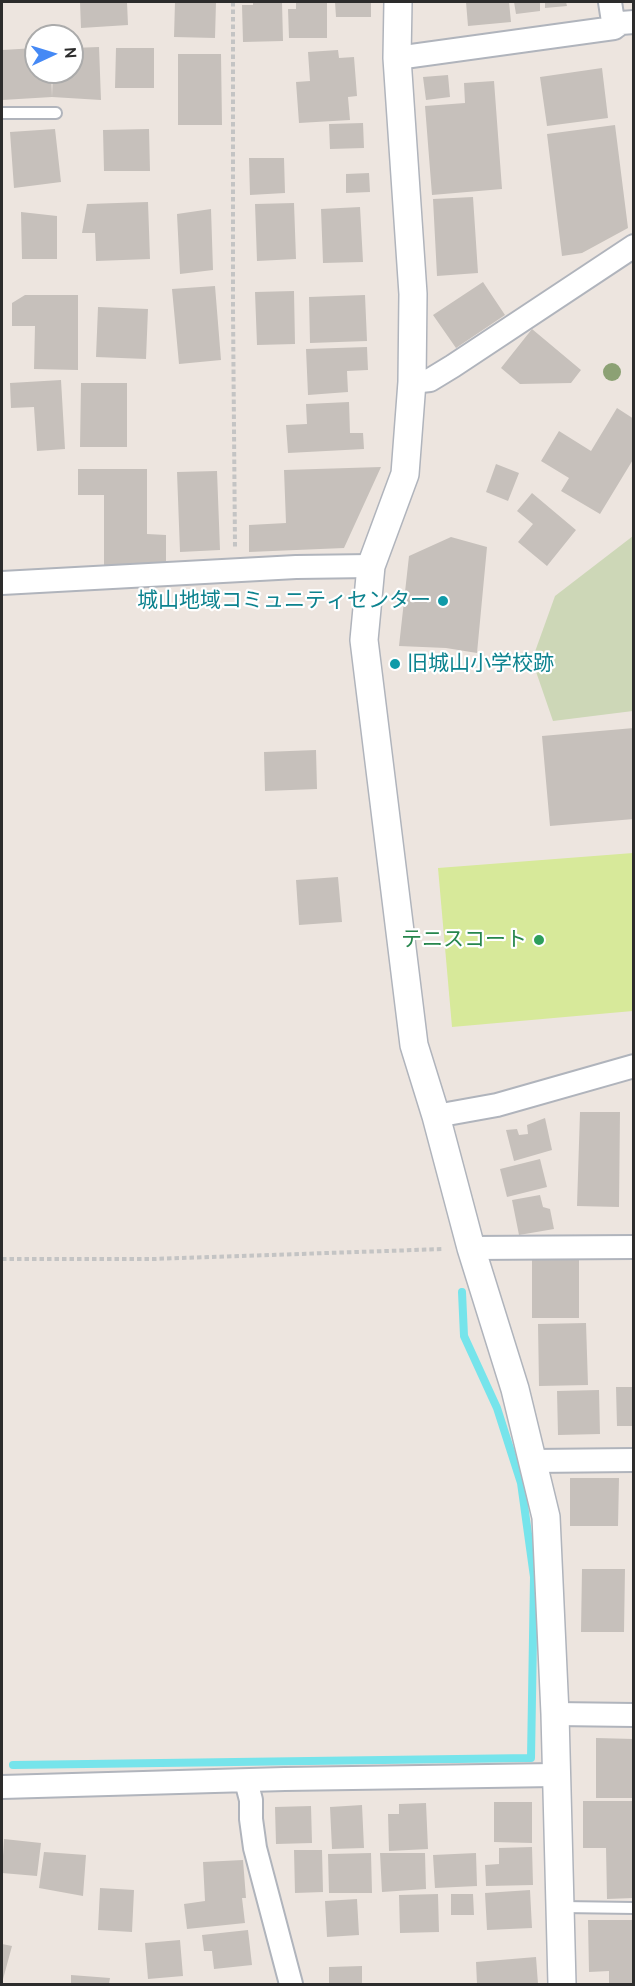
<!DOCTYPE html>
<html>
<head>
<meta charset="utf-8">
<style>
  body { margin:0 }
  #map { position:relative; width:635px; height:1986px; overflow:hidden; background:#ede5df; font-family:Cabin,sans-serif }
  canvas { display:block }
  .frame { position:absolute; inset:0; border:3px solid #2c2c2c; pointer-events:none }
  .north { position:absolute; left:24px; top:24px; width:60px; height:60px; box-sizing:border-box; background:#fff; border:2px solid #ababab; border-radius:50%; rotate:86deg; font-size:16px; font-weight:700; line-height:24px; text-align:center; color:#2c2c2c }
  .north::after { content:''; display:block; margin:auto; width:21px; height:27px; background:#4589f5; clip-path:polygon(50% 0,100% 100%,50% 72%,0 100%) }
</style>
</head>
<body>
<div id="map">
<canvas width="635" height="1986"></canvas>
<div class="frame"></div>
<div class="north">N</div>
</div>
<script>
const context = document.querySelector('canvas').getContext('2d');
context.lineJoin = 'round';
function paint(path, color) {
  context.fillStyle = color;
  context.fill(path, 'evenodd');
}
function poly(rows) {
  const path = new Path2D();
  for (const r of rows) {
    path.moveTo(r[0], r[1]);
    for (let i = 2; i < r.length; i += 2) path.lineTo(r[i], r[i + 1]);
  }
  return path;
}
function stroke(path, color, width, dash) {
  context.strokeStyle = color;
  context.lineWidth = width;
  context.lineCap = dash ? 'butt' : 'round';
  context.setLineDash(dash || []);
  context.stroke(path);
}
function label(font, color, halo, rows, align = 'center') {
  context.font = font + ' Cabin,"Noto Sans JP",sans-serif';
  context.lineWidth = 4.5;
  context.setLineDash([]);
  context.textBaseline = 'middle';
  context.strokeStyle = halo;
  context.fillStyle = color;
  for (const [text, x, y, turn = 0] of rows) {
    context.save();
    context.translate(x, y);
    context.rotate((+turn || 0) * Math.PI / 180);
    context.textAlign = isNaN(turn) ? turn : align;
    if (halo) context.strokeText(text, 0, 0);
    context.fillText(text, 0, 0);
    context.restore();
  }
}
paint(poly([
  [633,536,633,711,553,721,532,660,555,596]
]), '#cdd7b7');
paint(poly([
  [633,853,633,1011,452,1027,438,868]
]), '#d7e99a');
stroke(poly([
  [13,1765,531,1758,534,1577,521,1483,497,1408,464,1336,462,1292]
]), '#76e4eb', 8);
paint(poly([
  [80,2,127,2,128,25,81,28],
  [175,2,216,2,215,38,174,37],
  [253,2,282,2,283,41,243,42,242,5,253,5],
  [296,2,327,2,327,38,289,38,288,9,296,9],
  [335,2,371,2,371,17,336,17],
  [466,2,509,2,511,22,468,26],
  [514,2,540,2,540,11,516,14],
  [545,2,566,2,567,6,545,8],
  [99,47,101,100,52,97,2,100,2,50,36,48,36,72,51,72,52,97,53,72,72,72,72,48],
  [116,48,154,48,154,88,115,88],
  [338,50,339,58,354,57,357,96,348,97,350,120,299,123,296,82,310,81,308,52],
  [178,54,221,54,222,125,178,125],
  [602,68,608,118,547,126,540,77],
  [448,75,450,97,426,100,423,77],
  [494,81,502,189,432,195,425,106,465,103,464,83],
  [363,123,364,148,330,149,329,124],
  [615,125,628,228,582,253,562,256,547,134],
  [55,129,61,182,14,188,10,132],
  [149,129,150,171,104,171,103,130],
  [249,158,284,158,285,193,250,195],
  [369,173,370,192,346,193,346,174],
  [473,197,478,273,437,276,433,199],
  [148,202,150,259,96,261,95,233,82,233,87,204],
  [294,203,296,259,257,261,255,204],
  [360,207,363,262,323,263,321,209],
  [211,209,213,270,180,274,177,214],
  [21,212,57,216,57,259,22,259],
  [483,282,505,315,456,348,433,315],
  [215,286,221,360,179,364,172,289],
  [294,291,295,344,257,345,255,292],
  [25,295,78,295,78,370,34,369,35,326,12,326,12,303],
  [365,295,367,341,310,343,309,297],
  [98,307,148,309,146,359,96,357],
  [532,329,581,370,571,383,520,384,501,368],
  [367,347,368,370,347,371,348,392,308,395,306,349],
  [61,380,65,449,37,451,34,407,11,408,10,383],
  [81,383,127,383,127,447,80,447],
  [349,402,350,433,363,433,364,449,288,453,286,425,307,424,306,404],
  [617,408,634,419,634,458,600,514,561,491,569,478,541,461,559,431,591,451],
  [496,464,519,473,508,501,486,492],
  [381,467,344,548,249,552,249,525,286,523,284,470],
  [78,469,147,469,147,534,166,535,166,571,104,570,104,495,78,495],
  [217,471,220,550,180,552,177,472],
  [532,493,576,530,547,566,518,542,533,524,517,511],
  [451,537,487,547,477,653,446,648,399,646,409,556],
  [634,728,634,819,550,826,542,736],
  [316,750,317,789,265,791,264,752],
  [338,877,342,922,299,925,296,880],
  [580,1112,620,1112,619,1207,577,1206],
  [545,1118,552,1150,514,1161,506,1130,517,1129,519,1135,528,1134,527,1125],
  [540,1159,547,1187,507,1197,500,1169],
  [540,1195,543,1207,550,1209,554,1229,519,1235,512,1200],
  [579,1255,579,1318,532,1318,532,1256],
  [586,1323,588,1385,539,1386,538,1324],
  [616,1387,634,1387,634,1426,617,1426],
  [599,1390,600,1434,558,1435,557,1391],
  [570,1478,619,1478,618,1526,570,1526],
  [582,1569,625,1569,624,1632,581,1632],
  [596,1738,634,1739,634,1798,596,1798],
  [583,1801,634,1801,634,1898,607,1899,606,1848,583,1848],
  [494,1802,532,1802,532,1843,494,1842],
  [426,1803,428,1849,389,1851,388,1814,399,1814,399,1804],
  [362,1805,364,1848,332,1849,330,1807],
  [311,1806,312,1843,276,1844,275,1807],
  [4,1839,41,1843,37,1876,2,1873],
  [532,1847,533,1885,486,1886,485,1865,499,1864,499,1848],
  [294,1850,322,1850,323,1892,295,1893],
  [44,1852,86,1855,83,1896,39,1888],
  [371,1853,372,1893,329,1893,328,1854],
  [380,1853,425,1853,426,1889,382,1892],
  [476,1853,477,1886,435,1888,433,1855],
  [243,1860,246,1898,242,1898,245,1923,187,1929,184,1904,205,1901,203,1862],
  [100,1888,134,1890,132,1932,98,1930],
  [530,1890,532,1928,487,1930,485,1893],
  [438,1894,439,1932,400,1933,399,1895],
  [451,1894,473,1894,474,1915,451,1915],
  [357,1899,359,1935,327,1937,325,1901],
  [588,1920,634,1920,634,1984,609,1984,609,1971,589,1972],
  [248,1930,252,1965,214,1969,212,1951,204,1951,202,1935],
  [180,1940,183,1976,148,1979,145,1943],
  [2,1944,12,1946,2,1983],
  [536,1957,538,1984,477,1984,476,1962],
  [362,1966,362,1984,329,1984,329,1967],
  [71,1975,110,1978,109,1984,71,1984]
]), '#c6c0bb');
const service = poly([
  [2,113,56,113],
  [562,1907,634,1908]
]);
const minor = poly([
  [610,2,614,28],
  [397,58,614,28,621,23,634,22],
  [412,382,430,380,453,366,634,246],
  [2,583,296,567,371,566],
  [436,1116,497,1105,634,1066],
  [471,1248,634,1247],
  [533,1461,634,1460],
  [555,1714,634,1715],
  [246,1781,251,1800,251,1819,255,1848,291,1984],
  [2,1787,285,1779,555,1775]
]);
const tertiary = poly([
  [398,2,397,58,413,294,412,382,405,474,371,566,364,640,414,1045,436,1116,471,1248,515,1389,546,1517,555,1714,562,1984]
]);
stroke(service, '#b0b4bc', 14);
stroke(minor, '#b0b4bc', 26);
stroke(tertiary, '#b0b4bc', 30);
stroke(poly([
  [233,2,233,310,235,547],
  [2,1259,153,1259,444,1249]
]), '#c4c4c4', 4, [4.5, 3]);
stroke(service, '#fff', 10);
stroke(minor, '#fff', 22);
stroke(tertiary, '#fff', 27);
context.fillStyle = '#8ca174';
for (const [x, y] of [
  [612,372]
]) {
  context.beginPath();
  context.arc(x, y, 9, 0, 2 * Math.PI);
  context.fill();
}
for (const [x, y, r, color] of [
  [443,601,6,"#0f9aa8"],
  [395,664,6,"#0f9aa8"],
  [539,940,6,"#2e9e5b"]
]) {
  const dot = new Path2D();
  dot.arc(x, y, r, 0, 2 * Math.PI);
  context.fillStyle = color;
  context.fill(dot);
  stroke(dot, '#fff', 2);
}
label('21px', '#0d838f', '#fff', [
  ["城山地域コミュニティセンター",431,601],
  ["旧城山小学校跡",407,664,"left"]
], 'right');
label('21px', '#27864d', '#fff', [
  ["テニスコート",527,940]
], 'right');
</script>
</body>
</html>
